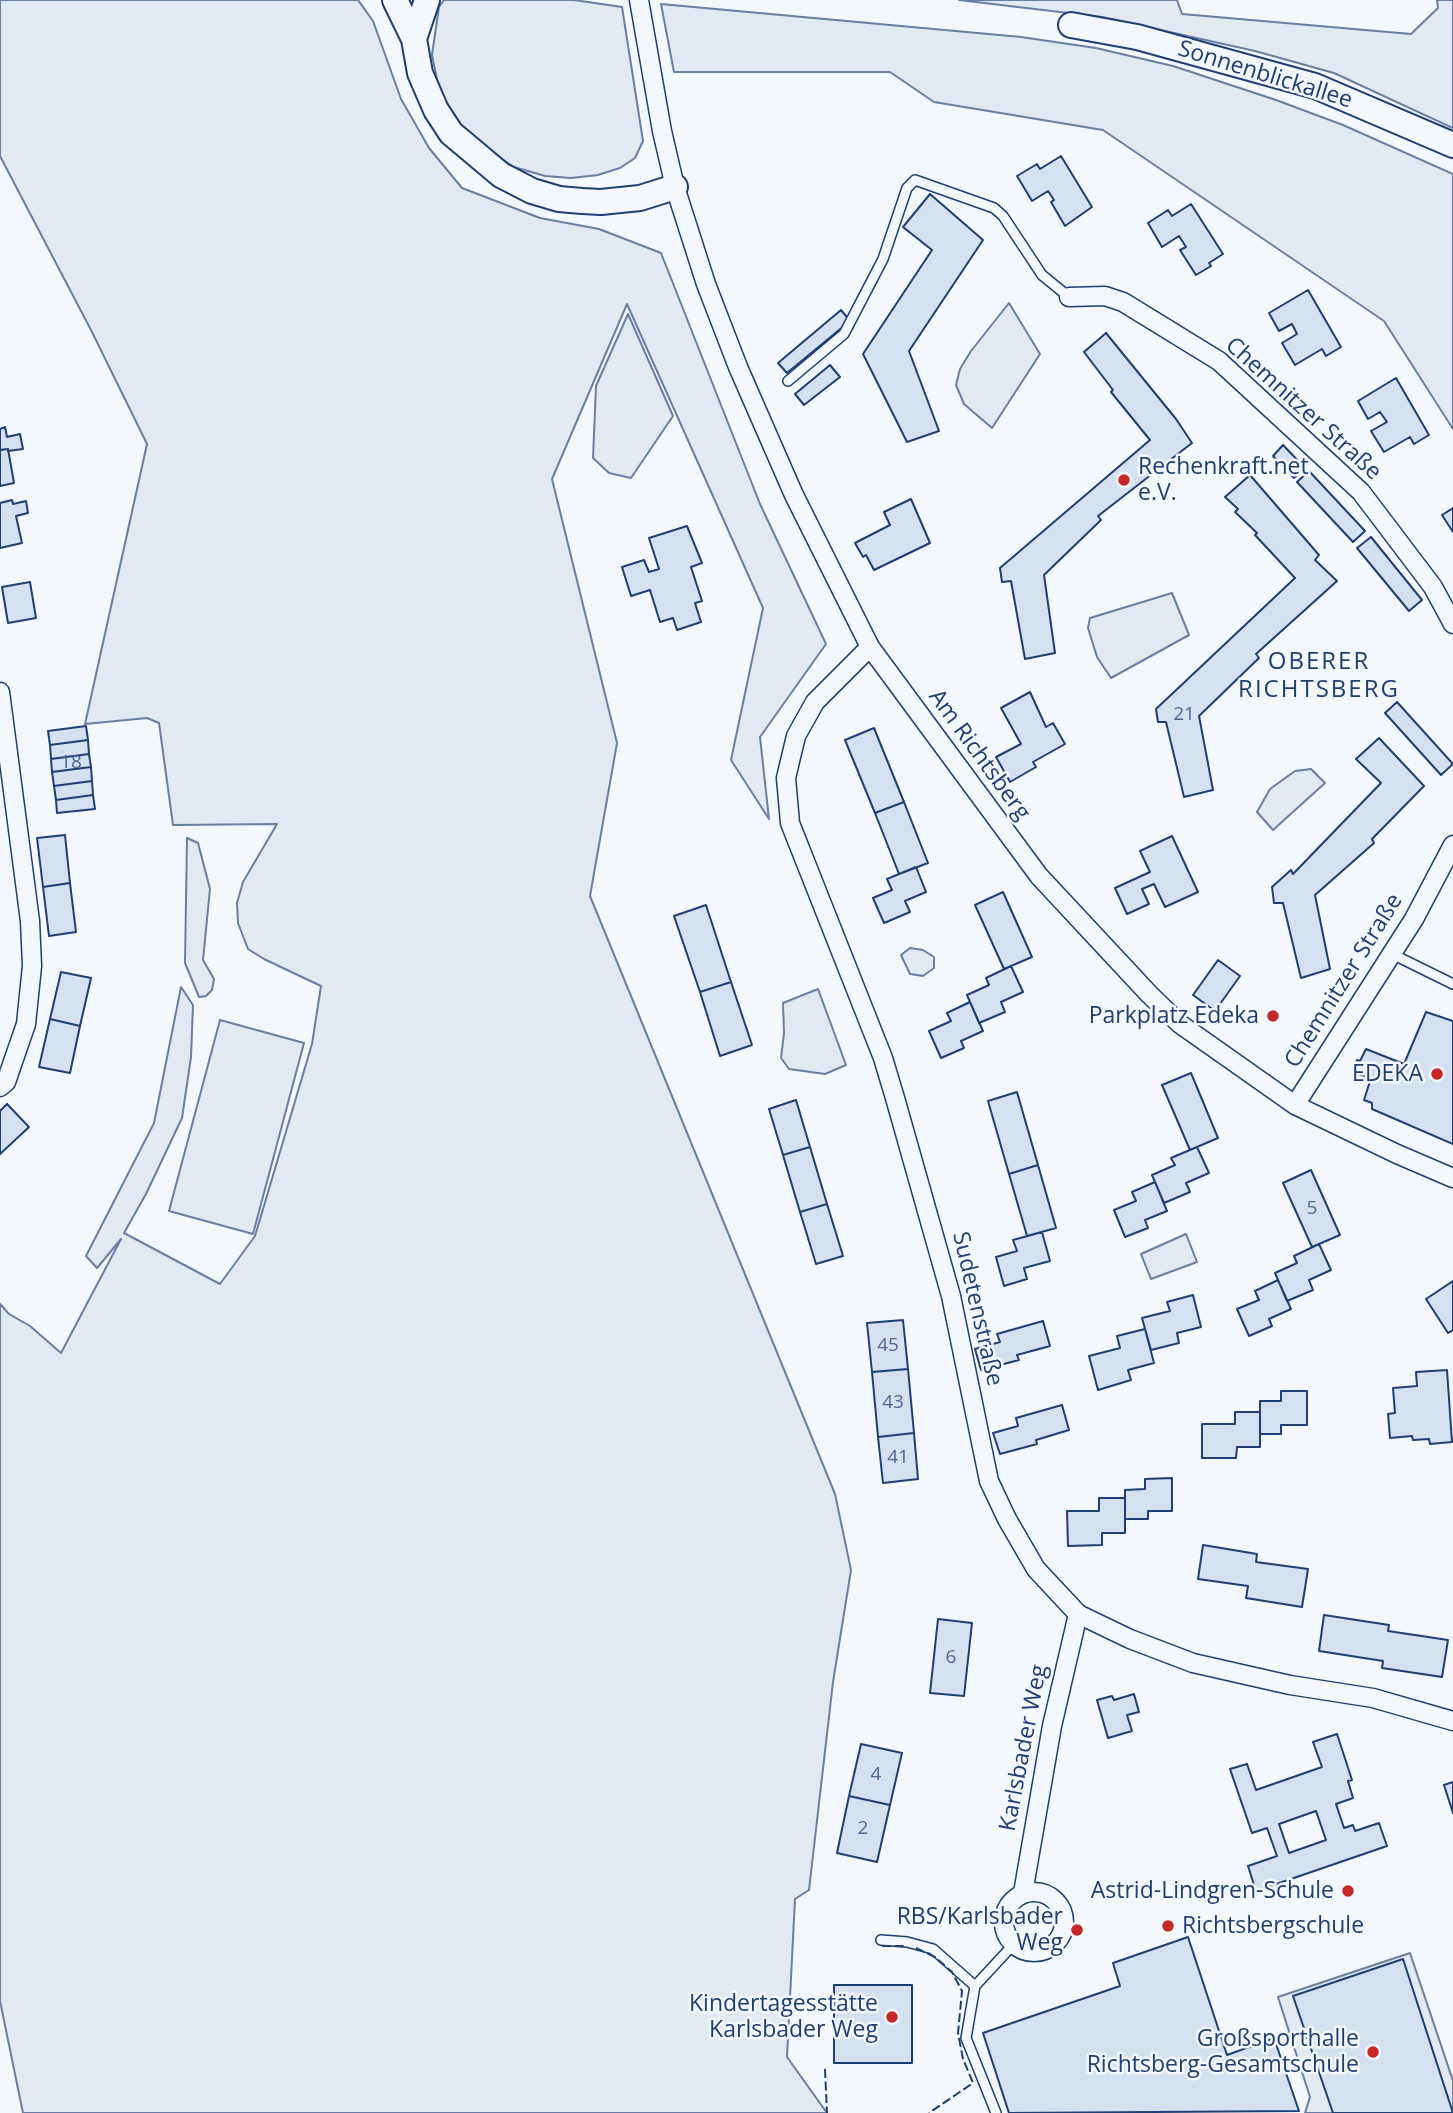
<!DOCTYPE html>
<html>
<head>
<meta charset="utf-8">
<style>
  body { margin:0 }
  canvas { display:block; background:#f4f7fb }
</style>
</head>
<body>
<canvas width="1453" height="2113"></canvas>
<script>
const context = document.querySelector('canvas').getContext('2d');
context.lineJoin = 'round';
function paint(path, color) {
  context.fillStyle = color;
  context.fill(path, 'evenodd');
}
function poly(rows) {
  const path = new Path2D();
  for (const r of rows) {
    if (r.length === 3) {
      path.moveTo(r[0] + r[2], r[1]);
      path.arc(r[0], r[1], r[2], 0, 2 * Math.PI);
      continue;
    }
    path.moveTo(r[0], r[1]);
    for (let i = 2; i < r.length; i += 2) path.lineTo(r[i], r[i + 1]);
  }
  return path;
}
function stroke(path, color, width, dash) {
  context.strokeStyle = color;
  context.lineWidth = width;
  context.lineCap = dash ? 'butt' : 'round';
  context.setLineDash(dash || []);
  context.stroke(path);
}
function label(font, color, halo, rows, align = 'center') {
  context.font = font + ' "Open Sans",sans-serif';
  context.lineWidth = 5;
  context.setLineDash([]);
  context.textBaseline = 'middle';
  context.strokeStyle = halo;
  context.fillStyle = color;
  for (const [text, x, y, turn = 0] of rows) {
    context.save();
    context.translate(x, y);
    context.rotate((+turn || 0) * Math.PI / 180);
    context.textAlign = isNaN(turn) ? turn : align;
    if (halo) context.strokeText(text, 0, 0);
    context.fillText(text, 0, 0);
    context.restore();
  }
}
const green = poly([
  [0,0,358,0,373,21,401,99,429,148,462,188,540,218,599,229,661,253,760,504,826,644,760,737,769,819,731,760,763,608,627,304,552,479,617,743,590,896,835,1494,851,1570,833,1682,809,1890,795,1899,787,2057,827,2113,23,2113,0,2001,0,1304,9,1314,30,1326,61,1353,121,1239,97,1268,86,1256,154,1123,181,987,193,1005,191,1057,182,1118,146,1194,124,1233,220,1284,255,1236,312,1044,321,986,264,959,248,949,238,923,237,903,243,882,277,824,173,825,159,723,147,718,85,724,147,444,92,332,0,156,0,0],
  [444,0,574,0,622,7,643,141,635,158,620,168,598,175,571,178,545,176,514,167,485,148,461,127,440,94,432,55,439,7,444,0],
  [959,0,1177,0,1182,14,1411,34,1438,8,1437,0,1453,0,1453,128,1334,73,1255,51,1102,17,959,0],
  [661,4,1021,37,1096,48,1173,66,1276,100,1343,125,1453,174,1453,429,1384,321,1103,130,934,102,890,72,674,72,661,4],
  [1009,303,1040,354,992,428,964,404,956,385,960,369,971,351,1009,303],
  [628,314,673,416,631,478,609,473,593,458,596,386,628,314],
  [1172,593,1189,635,1111,678,1097,657,1088,628,1090,618,1172,593],
  [1311,769,1325,783,1273,830,1257,812,1270,789,1295,771,1311,769],
  [187,838,198,843,210,889,203,960,214,979,212,990,206,996,199,997,185,963,187,838],
  [910,948,923,950,934,957,934,968,923,976,910,974,901,955,910,948],
  [818,989,846,1065,825,1074,789,1069,781,1058,784,1033,783,1003,818,989],
  [220,1020,304,1043,253,1234,169,1211,220,1020],
  [1186,1234,1197,1262,1151,1279,1141,1254,1186,1234],
  [1410,1953,1453,2081,1453,2113,1305,2113,1310,2097,1278,1997,1410,1953]
]);
paint(green, '#e3e9f0');
stroke(green, '#687fa3', 2);
const building = poly([
  [1061,156,1092,207,1065,226,1051,202,1054,200,1048,191,1032,201,1017,176,1037,164,1040,169,1061,156],
  [930,194,983,240,909,351,939,431,907,442,863,354,932,250,903,227,930,194],
  [1191,204,1223,254,1209,263,1211,266,1196,275,1180,250,1186,247,1179,236,1162,247,1148,223,1168,210,1172,216,1191,204],
  [1308,290,1341,347,1326,356,1322,349,1295,365,1282,343,1297,334,1292,324,1279,331,1269,313,1308,290],
  [841,310,850,321,787,373,778,363,841,310],
  [1106,333,1176,419,1192,443,1098,516,1101,520,1044,575,1055,653,1025,659,1011,581,1002,582,1000,568,1150,440,1111,392,1113,390,1084,352,1106,333],
  [830,365,840,377,804,405,795,394,830,365],
  [1396,378,1429,435,1414,444,1410,437,1384,452,1371,431,1387,422,1380,412,1368,419,1358,401,1396,378],
  [5,427,7,437,20,434,23,449,8,451,8,449,0,450,0,429,5,427],
  [1283,445,1305,468,1294,478,1273,456,1283,445],
  [8,449,14,483,0,486,0,450,8,449],
  [1309,471,1365,531,1353,542,1297,482,1309,471],
  [1250,475,1319,555,1315,560,1337,581,1256,654,1259,658,1199,716,1213,790,1184,797,1166,722,1158,722,1156,709,1295,578,1255,535,1257,533,1235,512,1238,509,1225,497,1250,475],
  [911,499,930,543,874,570,866,555,863,557,855,543,890,525,884,512,911,499],
  [12,500,13,504,26,501,28,513,16,516,22,543,0,548,0,503,12,500],
  [1453,508,1453,532,1442,515,1453,508],
  [687,526,702,563,691,567,702,601,695,603,701,622,677,630,673,618,660,622,650,590,631,596,622,567,644,560,649,572,659,569,649,538,687,526],
  [1371,537,1422,600,1409,611,1357,548,1371,537],
  [30,582,36,618,8,623,2,587,30,582],
  [1030,692,1046,727,1053,723,1065,744,1033,762,1036,767,1010,782,996,757,1021,744,1001,708,1030,692],
  [1397,702,1453,764,1441,775,1385,713,1397,702],
  [86,726,88,740,50,745,48,731,86,726],
  [874,728,904,802,875,813,845,740,874,728],
  [1379,738,1424,786,1372,839,1374,843,1315,895,1330,969,1301,978,1283,903,1274,903,1272,887,1291,870,1293,874,1381,783,1356,759,1379,738],
  [88,740,89,754,51,759,50,745,88,740],
  [89,754,91,767,52,772,51,759,89,754],
  [91,767,92,781,54,786,52,772,91,767],
  [92,781,93,795,56,800,54,786,92,781],
  [93,795,95,809,57,813,56,800,93,795],
  [904,802,928,863,899,874,875,813,904,802],
  [65,835,70,883,43,887,37,838,65,835],
  [1172,836,1198,892,1165,907,1154,884,1142,889,1149,904,1127,914,1115,888,1150,872,1140,851,1172,836],
  [916,867,926,892,905,901,910,912,884,923,873,898,892,890,887,879,916,867],
  [70,883,76,932,49,936,43,887,70,883],
  [1003,892,1032,957,1004,969,975,905,1003,892],
  [706,905,731,982,700,992,674,916,706,905],
  [1218,960,1240,976,1215,1011,1193,995,1218,960],
  [1011,966,1023,992,1001,1002,1005,1012,979,1023,967,995,989,985,986,978,1011,966],
  [61,972,91,978,80,1026,50,1019,61,972],
  [731,982,752,1045,720,1056,700,992,731,982],
  [970,1002,983,1031,961,1041,964,1048,941,1058,929,1031,951,1021,947,1013,970,1002],
  [1426,1012,1453,1021,1453,1144,1372,1109,1372,1103,1364,1100,1371,1078,1354,1073,1357,1060,1360,1061,1366,1049,1404,1064,1426,1012],
  [50,1019,80,1026,70,1073,39,1067,50,1019],
  [1191,1073,1218,1138,1190,1150,1162,1085,1191,1073],
  [1017,1092,1038,1165,1009,1174,988,1101,1017,1092],
  [796,1100,810,1147,783,1155,769,1109,796,1100],
  [7,1104,29,1127,0,1154,0,1111,7,1104],
  [810,1147,827,1204,800,1212,783,1155,810,1147],
  [1197,1147,1209,1173,1186,1183,1190,1192,1164,1203,1152,1175,1175,1165,1171,1158,1197,1147],
  [1038,1165,1056,1228,1027,1236,1009,1174,1038,1165],
  [1311,1170,1340,1235,1312,1247,1283,1183,1311,1170],
  [1155,1182,1167,1211,1145,1220,1148,1228,1125,1237,1114,1210,1136,1201,1132,1192,1155,1182],
  [827,1204,843,1256,816,1264,800,1212,827,1204],
  [1042,1232,1050,1261,1024,1268,1027,1279,1004,1286,996,1257,1017,1251,1013,1240,1042,1232],
  [1319,1244,1331,1270,1309,1280,1313,1290,1287,1301,1275,1273,1297,1263,1294,1256,1319,1244],
  [1278,1280,1291,1309,1269,1319,1272,1326,1249,1336,1237,1309,1259,1300,1255,1291,1278,1280],
  [1453,1281,1453,1330,1448,1333,1426,1299,1453,1281],
  [1193,1295,1201,1327,1177,1333,1179,1343,1151,1350,1142,1318,1170,1311,1167,1302,1193,1295],
  [903,1320,908,1369,872,1372,867,1323,903,1320],
  [1043,1321,1050,1346,1017,1355,1019,1360,981,1370,975,1349,1000,1342,997,1334,1043,1321],
  [1145,1329,1154,1363,1128,1370,1131,1380,1098,1390,1089,1356,1120,1348,1117,1336,1145,1329],
  [908,1369,914,1433,878,1437,872,1372,908,1369],
  [1447,1370,1452,1442,1430,1444,1429,1439,1413,1440,1412,1436,1390,1438,1388,1414,1395,1413,1393,1388,1417,1386,1416,1372,1447,1370],
  [1281,1391,1307,1391,1307,1425,1281,1425,1281,1434,1260,1434,1260,1401,1281,1401,1281,1391],
  [1062,1405,1069,1430,1036,1440,1037,1444,1000,1454,993,1433,1018,1426,1016,1418,1062,1405],
  [1235,1412,1260,1412,1260,1447,1237,1447,1236,1458,1202,1458,1202,1424,1235,1424,1235,1412],
  [914,1433,918,1479,883,1483,878,1437,914,1433],
  [1172,1478,1172,1511,1148,1511,1148,1519,1125,1519,1125,1490,1145,1489,1145,1479,1172,1478],
  [1099,1498,1125,1498,1125,1533,1102,1533,1102,1545,1068,1546,1067,1511,1099,1511,1099,1498],
  [1203,1545,1257,1554,1256,1562,1308,1569,1302,1607,1246,1598,1248,1586,1198,1579,1203,1545],
  [1324,1615,1389,1625,1388,1631,1448,1640,1442,1677,1382,1668,1383,1661,1319,1651,1324,1615],
  [938,1619,972,1623,964,1696,930,1693,938,1619],
  [1134,1694,1139,1712,1127,1715,1132,1731,1108,1738,1097,1700,1112,1696,1114,1700,1134,1694],
  [1337,1734,1352,1780,1348,1781,1353,1798,1336,1804,1344,1828,1353,1825,1355,1831,1379,1823,1387,1846,1256,1891,1248,1866,1277,1856,1267,1828,1252,1833,1230,1769,1247,1764,1256,1790,1322,1767,1313,1742,1337,1734],
  [1316,1811,1326,1840,1289,1853,1279,1824,1316,1811],
  [861,1744,902,1753,890,1805,849,1796,861,1744],
  [1453,1782,1453,1813,1444,1785,1453,1782],
  [849,1796,890,1805,877,1862,837,1853,849,1796],
  [1188,1937,1227,2055,1274,2038,1299,2111,1009,2113,983,2033,1120,1986,1113,1963,1188,1937],
  [1403,1959,1453,2113,1333,2113,1293,1996,1403,1959],
  [834,1985,912,1985,912,2063,834,2063,834,1985]
]);
paint(building, '#d5e0f0');
stroke(building, '#1d3f73', 2);
const lane = poly([
  [788,381,844,334,883,259,907,188,915,180,994,208,1003,216,1042,275,1069,297],
  [1392,954,1453,984],
  [881,1940,907,1942,933,1949,975,1986,966,2038,996,2113],
  [975,1986,1013,1945]
]);
const street = poly([
  [639,0,662,131,675,187,706,284,738,367,794,495,870,647,1039,876,1149,994,1180,1024,1295,1105,1397,1154,1453,1178],
  [1069,297,1105,296,1123,302,1219,361,1361,492,1433,587,1453,624],
  [870,647,815,702,796,736,786,778,790,823,883,1058,895,1098,951,1296,989,1481,1007,1519,1036,1569,1078,1614,1130,1639,1193,1663,1290,1685,1373,1698,1453,1721],
  [0,692,30,921,32,966,26,1024,6,1082,0,1087],
  [1295,1105,1414,919,1453,845],
  [1034,1922,30],
  [1023,1893,1052,1726,1078,1614]
]);
const secondary = poly([
  [395,0,414,39,420,73,436,110,451,133,501,175,532,191,559,199,582,201,601,202,640,198,675,187],
  [1071,25,1137,37,1315,86,1453,145],
  [414,39,427,0]
]);
stroke(lane, '#1d3f73', 12);
stroke(street, '#1d3f73', 21);
stroke(secondary, '#1d3f73', 28);
stroke(lane, '#f4f7fb', 9);
stroke(street, '#f4f7fb', 18);
stroke(secondary, '#f4f7fb', 24);
stroke(poly([
  [882,1946,906,1946],
  [916,1948,935,1957,952,1972,962,1991,958,2033,963,2059,973,2083,929,2113],
  [825,2069,827,2113]
]), '#1d3f73', 2, [9, 3.5]);
for (const [x, y, r, color] of [
  [1124,480,7,"#c62828"],
  [1273,1016,7,"#c62828"],
  [1437,1074,7,"#c62828"],
  [1348,1891,7,"#c62828"],
  [1168,1926,7,"#c62828"],
  [1077,1930,7,"#c62828"],
  [892,2017,7,"#c62828"],
  [1373,2052,7,"#c62828"]
]) {
  const dot = new Path2D();
  dot.arc(x, y, r, 0, 2 * Math.PI);
  context.fillStyle = color;
  context.fill(dot);
  stroke(dot, '#f4f7fb', 2.5);
}
label('19px', '#4b6792', null, [
  ["21",1184,715],
  ["18",71,763],
  ["5",1312,1209],
  ["45",888,1346],
  ["43",893,1403],
  ["41",898,1458],
  ["6",951,1658],
  ["4",876,1775],
  ["2",863,1829]
]);
label('23px', '#1d3f73', '#f4f7fb', [
  ["Sonnenblickallee",1265,75,17],
  ["Chemnitzer Straße",1303,409,42],
  ["Am Richtsberg",979,755,54],
  ["Chemnitzer Straße",1344,981,-58],
  ["Sudetenstraße",977,1309,77],
  ["Karlsbader Weg",1024,1748,-79]
]);
label('23px', '#1d3f73', '#f4f7fb', [
  ["Rechenkraft.net",1138,467,"left"],
  ["e.V.",1138,493,"left"],
  ["Parkplatz Edeka",1259,1016],
  ["EDEKA",1423,1074],
  ["Astrid-Lindgren-Schule",1334,1891],
  ["RBS/Karlsbader",1063,1917],
  ["Weg",1063,1943],
  ["Richtsbergschule",1182,1926,"left"],
  ["Kindertagesstätte",878,2004],
  ["Karlsbader Weg",878,2030],
  ["Großsporthalle",1359,2039],
  ["Richtsberg-Gesamtschule",1359,2065]
], 'right');
context.letterSpacing = '2px';
label('24px', '#1d3f73', '#f4f7fb', [
  ["OBERER",1319,662],
  ["RICHTSBERG",1319,690]
]);
context.letterSpacing = '0px';
</script>
</body>
</html>
